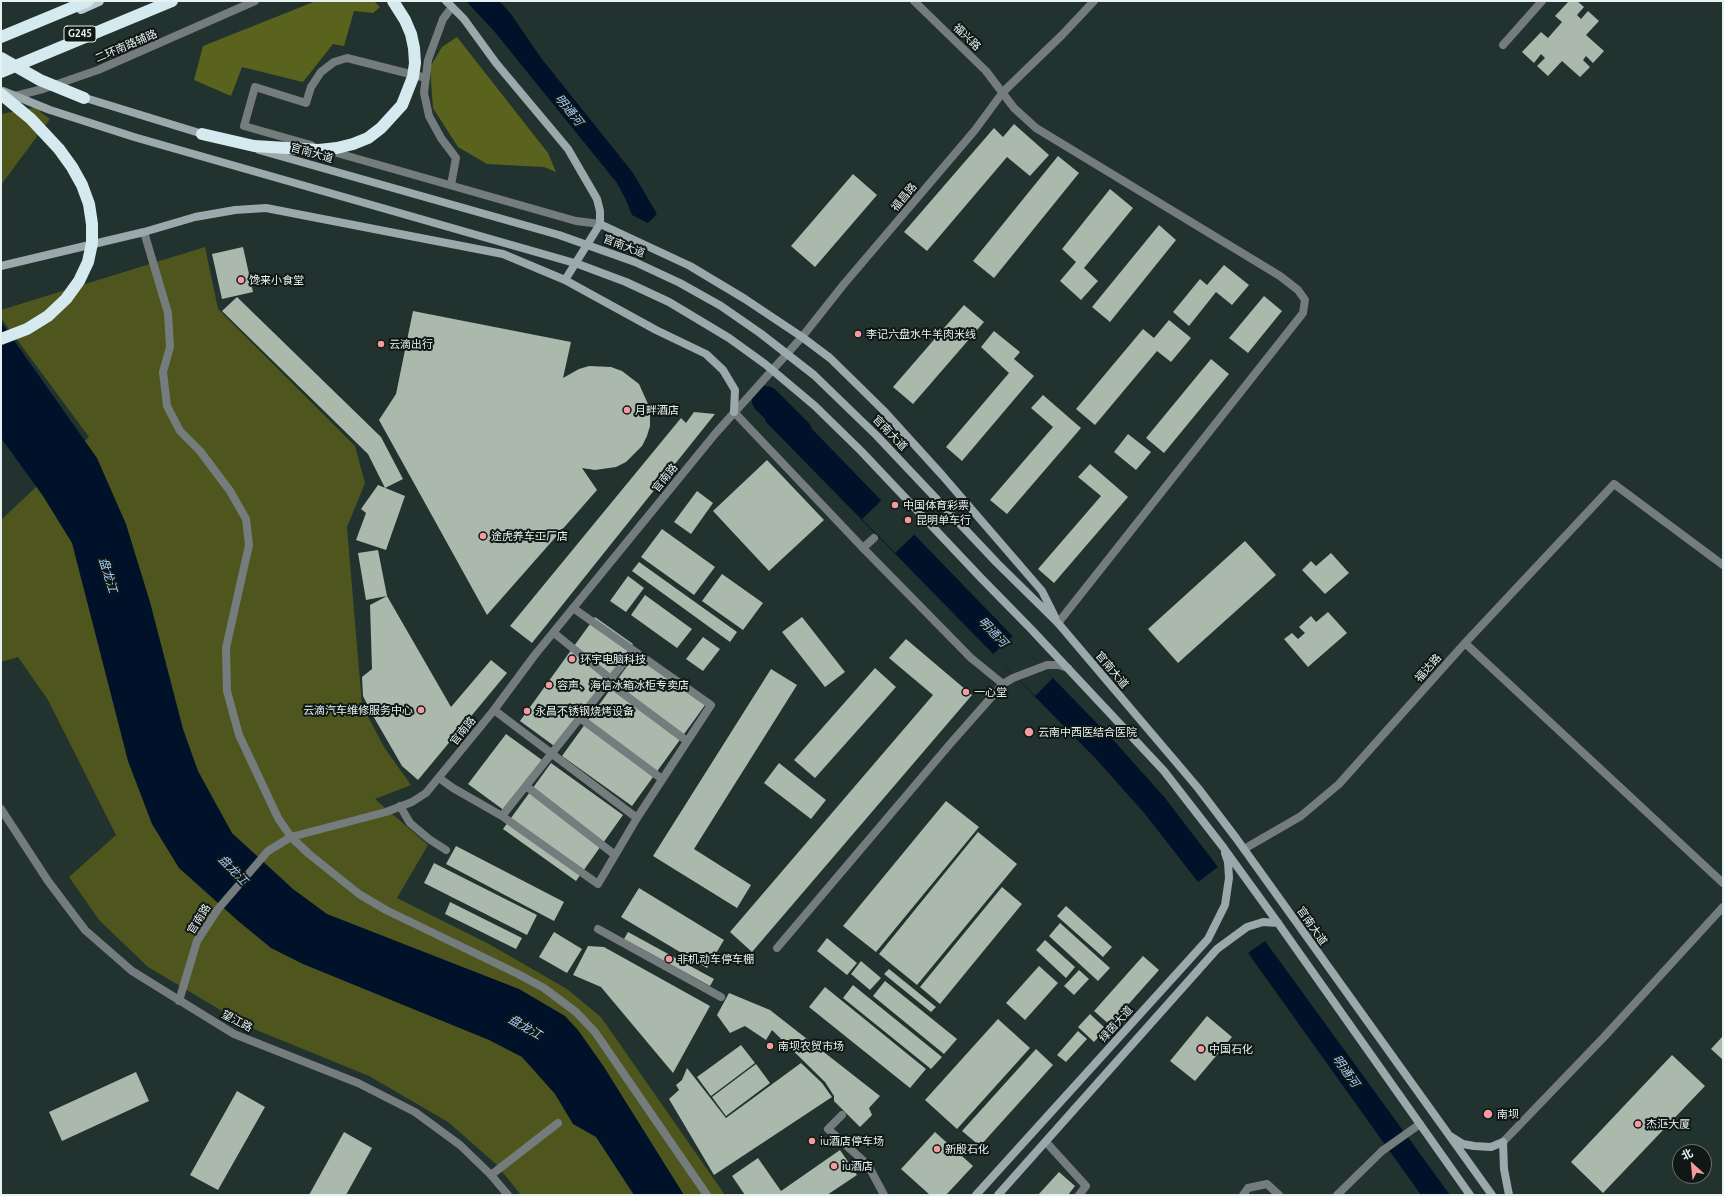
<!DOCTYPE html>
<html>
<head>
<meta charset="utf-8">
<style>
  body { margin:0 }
  #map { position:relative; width:1724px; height:1196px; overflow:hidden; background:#21322f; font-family:Ubuntu,"Noto Sans SC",sans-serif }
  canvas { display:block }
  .frame { position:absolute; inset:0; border:2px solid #e7f1ef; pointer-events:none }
  .north { position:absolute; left:1672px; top:1144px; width:40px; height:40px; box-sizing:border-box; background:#101816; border:1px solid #666f6d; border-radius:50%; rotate:333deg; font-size:11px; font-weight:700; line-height:16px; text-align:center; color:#e7f1ef }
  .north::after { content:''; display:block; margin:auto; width:14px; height:18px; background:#f49b9f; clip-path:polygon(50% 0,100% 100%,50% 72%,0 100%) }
</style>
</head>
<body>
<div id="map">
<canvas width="1724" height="1196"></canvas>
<div class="frame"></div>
<div class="north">北</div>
</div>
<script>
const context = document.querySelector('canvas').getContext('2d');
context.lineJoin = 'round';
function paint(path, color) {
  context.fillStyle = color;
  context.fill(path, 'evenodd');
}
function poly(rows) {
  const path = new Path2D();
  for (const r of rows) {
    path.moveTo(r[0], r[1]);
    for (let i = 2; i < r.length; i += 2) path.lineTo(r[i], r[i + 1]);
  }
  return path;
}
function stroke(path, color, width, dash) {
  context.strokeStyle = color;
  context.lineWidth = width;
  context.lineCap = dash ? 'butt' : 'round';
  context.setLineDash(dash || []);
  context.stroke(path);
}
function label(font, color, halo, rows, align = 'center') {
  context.font = font + ' Ubuntu,"Noto Sans SC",sans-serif';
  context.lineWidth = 4;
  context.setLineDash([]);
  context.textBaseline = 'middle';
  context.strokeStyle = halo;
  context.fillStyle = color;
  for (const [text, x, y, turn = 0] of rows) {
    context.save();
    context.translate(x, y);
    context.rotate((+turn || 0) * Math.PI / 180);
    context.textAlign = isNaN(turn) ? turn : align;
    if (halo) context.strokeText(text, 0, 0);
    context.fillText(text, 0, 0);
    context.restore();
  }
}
paint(poly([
  [46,105,40,112,50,119,1,185,1,114],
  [205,247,218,309,355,446,365,483,347,527,362,705,384,747,411,785,375,799,428,845,397,898,489,944,567,989,601,1017,725,1195,521,1195,496,1164,448,1122,369,1076,249,1027,148,967,99,920,69,877,116,835,48,700,18,657,1,662,1,520,89,437,1,318,1,310]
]), '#4e561d');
paint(poly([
  [316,1,374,1,380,7,373,13,354,11,344,46,333,44,303,82,242,67,231,96,194,80,203,46],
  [457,37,548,153,556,172,544,167,487,164,458,147,433,108,430,67,442,47]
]), '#5a631d');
paint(poly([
  [466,1,499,1,511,14,541,58,633,173,657,214,648,223,632,215,626,200,617,183,494,31],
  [1,322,97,458,126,524,150,602,183,729,198,771,232,833,293,889,327,914,519,989,565,1016,578,1030,604,1067,684,1195,634,1195,596,1137,573,1124,555,1094,522,1057,489,1040,303,964,271,948,237,920,179,868,152,824,128,761,72,543,43,496,1,438],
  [785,401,1116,743,1165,798,1218,867,1198,882,1145,814,1097,760,765,421,768,411,772,405],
  [1265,941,1450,1195,1421,1195,1248,953]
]), '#001229');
paint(poly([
  [882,500,915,534,895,553,862,519],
  [1013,636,1053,678,1035,696,993,654]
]), '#21322f');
stroke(poly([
  [766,400,798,432]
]), '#001229', 28);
paint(poly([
  [1569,1,1577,1,1584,7,1577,15,1581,19,1588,11,1599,21,1586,35,1604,51,1593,63,1586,56,1583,60,1590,67,1580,77,1562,61,1548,76,1537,66,1545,58,1541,54,1534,63,1522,52,1541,32,1548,38,1562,22,1555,16],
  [1014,124,1049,155,1030,176,1007,157,927,251,904,232,994,128,1003,137],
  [1058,156,1079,173,994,278,973,261],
  [853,174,877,195,815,267,791,246],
  [1110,189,1133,208,1084,268,1098,281,1081,300,1060,281,1076,262,1062,249],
  [1159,225,1176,240,1110,322,1092,307],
  [243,247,253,292,222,299,212,254],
  [1224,265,1249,285,1232,305,1216,292,1189,326,1173,312,1200,279,1207,285],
  [1264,296,1282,311,1248,353,1229,338],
  [237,297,381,437,403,479,385,488,368,454,222,311],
  [964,305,984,322,913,404,893,387],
  [413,311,571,342,563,378,579,369,589,366,611,367,622,371,639,384,648,404,650,415,650,426,647,436,642,446,626,462,616,467,595,470,582,468,597,490,487,615,379,420,396,394],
  [1169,320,1191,338,1171,362,1157,351,1095,425,1076,409,1143,329,1154,338],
  [994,331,1020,352,1014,359,1034,376,962,461,946,447,1009,373,981,347],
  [1211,359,1229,374,1164,453,1146,438],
  [1043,395,1081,428,1007,514,990,500,1053,427,1031,408],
  [694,412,715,414,532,643,510,626,681,418,686,423],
  [1128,434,1151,452,1136,470,1114,452],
  [767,460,824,520,769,571,713,511],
  [1090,464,1128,497,1054,583,1038,569,1101,496,1078,477],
  [378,485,405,496,386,550,356,540,366,513,361,509],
  [697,491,713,503,691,534,674,522],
  [662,529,715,567,694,595,641,557],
  [1245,541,1276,575,1178,663,1148,629],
  [378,550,387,596,451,707,491,660,507,673,418,780,402,766,372,714,363,696,362,677,372,669,370,605,387,596,366,600,358,553],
  [1331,553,1349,573,1325,594,1302,570,1311,561,1316,566],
  [639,562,737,632,730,642,632,571],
  [722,574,763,603,743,630,702,601],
  [628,576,644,588,626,612,610,601],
  [645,595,692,629,677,648,631,615],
  [1328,612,1347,633,1308,667,1284,639,1292,633,1298,639,1305,633,1299,627,1311,616,1316,622],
  [595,617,633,644,557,748,520,721],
  [802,617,845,672,825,687,782,632],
  [703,637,720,649,703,671,686,659],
  [906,639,972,695,752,952,730,932,933,695,889,658],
  [638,651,708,701,632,806,562,756],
  [875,668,896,687,815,778,794,760],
  [771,669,797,685,694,849,751,885,737,908,653,856],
  [506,734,542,760,505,811,468,784],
  [551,763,623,815,576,881,503,829],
  [779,763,826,800,811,819,764,783],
  [946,801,979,827,876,952,843,926],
  [978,832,1017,864,917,985,879,954],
  [456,846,564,902,554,921,446,864],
  [434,863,537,915,527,935,424,883],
  [1002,887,1022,904,940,1004,920,987],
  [639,888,724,940,707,968,621,917],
  [450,902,522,938,516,949,445,914],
  [1066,906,1112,947,1103,957,1057,916],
  [1060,923,1110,968,1098,981,1049,936],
  [554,932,582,949,567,973,539,957],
  [628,932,714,979,710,986,624,939],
  [827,938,857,963,847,975,817,951],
  [1045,940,1075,967,1066,978,1036,950],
  [588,946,604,947,710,1006,673,1073,601,987,573,975],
  [1143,956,1159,970,1110,1025,1094,1011],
  [861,961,881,978,870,990,851,974],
  [1039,966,1058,983,1025,1020,1006,1003],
  [889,969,936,1007,931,1012,884,974],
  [1079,970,1089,979,1074,995,1064,986],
  [885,981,957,1039,944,1054,873,996],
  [853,985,942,1057,931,1069,843,998],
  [825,987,926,1069,910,1088,809,1007],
  [729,993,770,1010,880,1096,869,1108,872,1115,860,1127,834,1101,834,1096,825,1082,772,1030,766,1040,745,1026,730,1033,717,1015],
  [1090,1014,1106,1029,1094,1042,1078,1027],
  [1207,1016,1232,1037,1195,1081,1170,1061],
  [998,1019,1030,1048,957,1129,925,1100],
  [1078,1031,1087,1039,1066,1062,1057,1055],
  [1723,1036,1723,1060,1711,1049],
  [741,1045,755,1063,711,1096,697,1077],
  [1036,1049,1053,1065,980,1146,962,1131],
  [1672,1055,1705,1086,1603,1193,1571,1162],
  [801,1063,822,1083,832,1097,714,1175,669,1099,679,1090,676,1085,682,1080,687,1068,726,1118],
  [756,1064,770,1083,726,1116,712,1097],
  [136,1072,149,1101,62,1141,49,1112],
  [237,1091,265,1107,218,1190,190,1175],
  [344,1132,372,1148,346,1195,309,1195],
  [935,1132,973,1166,946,1195,930,1195,901,1169],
  [840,1150,857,1175,827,1195,745,1195,732,1176,758,1158,781,1191],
  [1059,1172,1075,1186,1068,1195,1038,1195]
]), '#abb9ad');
stroke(poly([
  [1503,45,1542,1],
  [144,232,168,313,170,347,163,372,167,406,180,431,200,451,230,491,246,519,249,545,226,648,227,691,239,735,278,818,291,837,309,854,359,894,386,910,518,974,544,988,576,1012,595,1032,707,1195],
  [863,548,874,538],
  [554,633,611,679,617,689,687,741],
  [494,710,637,818],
  [580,718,662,779],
  [439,778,453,788,502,816,598,884,637,818,711,705,573,608],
  [526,786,615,855],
  [400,806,410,823,429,839,446,850],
  [502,816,633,651],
  [598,929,721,997],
  [842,1115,828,1129,868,1165,884,1195],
  [1046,1142,1086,1186,1079,1195],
  [491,1175,558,1123],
  [1243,1195,1248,1188,1267,1184,1279,1195],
  [1337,1195,1382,1151]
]), '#747c7e', 8);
stroke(poly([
  [914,1,986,71,1014,108,1036,128,1280,276,1298,290,1305,300,1303,313,1058,623],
  [11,97,43,89,98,70,255,1],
  [311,145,244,126,255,87,306,103,311,87,321,72,334,62,347,58,426,78],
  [330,151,576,221,600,224],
  [451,185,456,158,441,138,429,116,424,93,428,60,443,19,452,7],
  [734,412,863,548,971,658,1003,684,1013,678,1047,665,1058,665,1068,668],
  [1465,643,1723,883],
  [1,809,48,881,85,930,132,971,234,1034,358,1083,415,1112,460,1145,491,1175,508,1195],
  [1244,849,1301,816,1339,784,1465,643,1614,484,1723,565],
  [777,948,950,744,1003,684],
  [179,1001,197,941,218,909,268,851,291,837,386,812,412,802,426,793,494,710,534,656,715,434,802,337,844,284,975,130,1003,92,1062,35,1094,1],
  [1503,1142,1604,1037,1723,907],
  [1382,1151,1420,1124]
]), '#747c7e', 8);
stroke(poly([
  [446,1,464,19,496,63,568,149,597,199,600,211,600,224,565,280],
  [3,91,50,110,134,137,578,264,626,282,669,302,729,338,765,364,815,406,861,451,981,578,1031,629,1164,771,1223,847,1278,923,1470,1195],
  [79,96,206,135],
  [259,150,559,235,635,262,680,283,721,306,760,333,814,375,877,436,997,563,1058,623,1198,788,1236,838,1492,1195],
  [600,224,690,266,745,299,802,337,830,358,883,410,942,475,1042,591,1055,617],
  [1,266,144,232,195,217,235,210,266,208,503,254,565,280,656,330,706,354,723,370,735,390,734,412],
  [1452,1137,1463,1144,1474,1146,1491,1147,1503,1142,1504,1169,1509,1195],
  [976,1195,1208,939,1225,905,1229,878,1228,862,1225,853],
  [998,1195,1217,949,1247,927,1263,922,1278,923]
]), '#9ba8ac', 8);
stroke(poly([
  [81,9,99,1]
]), '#bacacf', 10);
stroke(poly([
  [1,37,88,1],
  [1,58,40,80,84,98],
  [1,72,172,1],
  [1,94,31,119,59,149,72,167,82,185,89,204,92,224,92,243,88,262,79,281,66,299,48,316,27,329,1,339],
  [202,134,254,146,319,150,337,148,353,144,368,138,381,128,402,105,413,77,415,63,414,48,411,34,405,20,393,1]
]), '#d5eaef', 12);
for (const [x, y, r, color] of [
  [241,280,4,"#f49b9f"],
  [858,334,4,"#f49b9f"],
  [381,344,4,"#f49b9f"],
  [627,410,4,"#f49b9f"],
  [895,505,4,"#f49b9f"],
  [908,520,4,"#f49b9f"],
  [483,536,4,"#f49b9f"],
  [572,659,4,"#f49b9f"],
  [549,685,4,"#f49b9f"],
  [966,692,4,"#f49b9f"],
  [421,710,4,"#f49b9f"],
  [527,711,4,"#f49b9f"],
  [1029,732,5,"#f49b9f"],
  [669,959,4,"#f49b9f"],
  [770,1046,4,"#f49b9f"],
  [1201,1049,4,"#f49b9f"],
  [1488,1114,5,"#f49b9f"],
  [1638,1124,4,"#f49b9f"],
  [812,1141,4,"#f49b9f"],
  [937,1149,4,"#f49b9f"],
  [834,1166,4,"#f49b9f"]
]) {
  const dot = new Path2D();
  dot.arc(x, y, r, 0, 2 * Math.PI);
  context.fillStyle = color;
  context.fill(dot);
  stroke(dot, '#101816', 1.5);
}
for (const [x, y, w] of [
  [80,34,32]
]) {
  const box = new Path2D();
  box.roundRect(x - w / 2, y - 8, w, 16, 3);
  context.fillStyle = '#101816';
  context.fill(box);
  stroke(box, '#e7f1ef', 1);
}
label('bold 10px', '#e7f1ef', null, [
  ["G245",80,34]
]);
label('11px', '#e7f1ef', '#101816', [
  ["福兴路",967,37,44],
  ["二环南路辅路",126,46,-23],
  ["官南大道",312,153,16],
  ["福昌路",904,197,-50],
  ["官南大道",624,246,21],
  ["官南大道",890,433,46],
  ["官南路",665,478,-51],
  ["福达路",1428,668,-48],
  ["官南大道",1112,670,50],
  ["官南路",463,731,-51],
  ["官南路",199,919,-58],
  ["官南大道",1312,926,55],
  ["望江路",237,1021,27],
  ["绿茵大道",1116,1024,-48]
]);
label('11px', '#e7f1ef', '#101816', [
  ["馋来小食堂",249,280],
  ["李记六盘水牛羊肉米线",866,334],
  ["云滴出行",389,344],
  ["月畔酒店",635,410],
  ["中国体育彩票",903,505],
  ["昆明单车行",916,520],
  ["途虎养车工厂店",491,536],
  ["环宇电脑科技",580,659],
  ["容声、海信冰箱冰柜专卖店",557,685],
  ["一心堂",974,692],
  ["云滴汽车维修服务中心",413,710,"right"],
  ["永昌不锈钢烧烤设备",535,711],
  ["云南中西医结合医院",1038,732],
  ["非机动车停车棚",677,959],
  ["南坝农贸市场",778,1046],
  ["中国石化",1209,1049],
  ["南坝",1497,1114],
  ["杰汇大厦",1646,1124],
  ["iu酒店停车场",820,1141],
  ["新殷石化",945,1149],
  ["iu酒店",842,1166]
], 'left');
label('italic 12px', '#a4cdf7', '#101816', [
  ["明通河",569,110,51],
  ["盘龙江",108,575,73],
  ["明通河",993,632,46],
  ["盘龙江",233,870,46],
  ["盘龙江",525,1027,30],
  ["明通河",1346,1071,54]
]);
</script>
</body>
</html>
